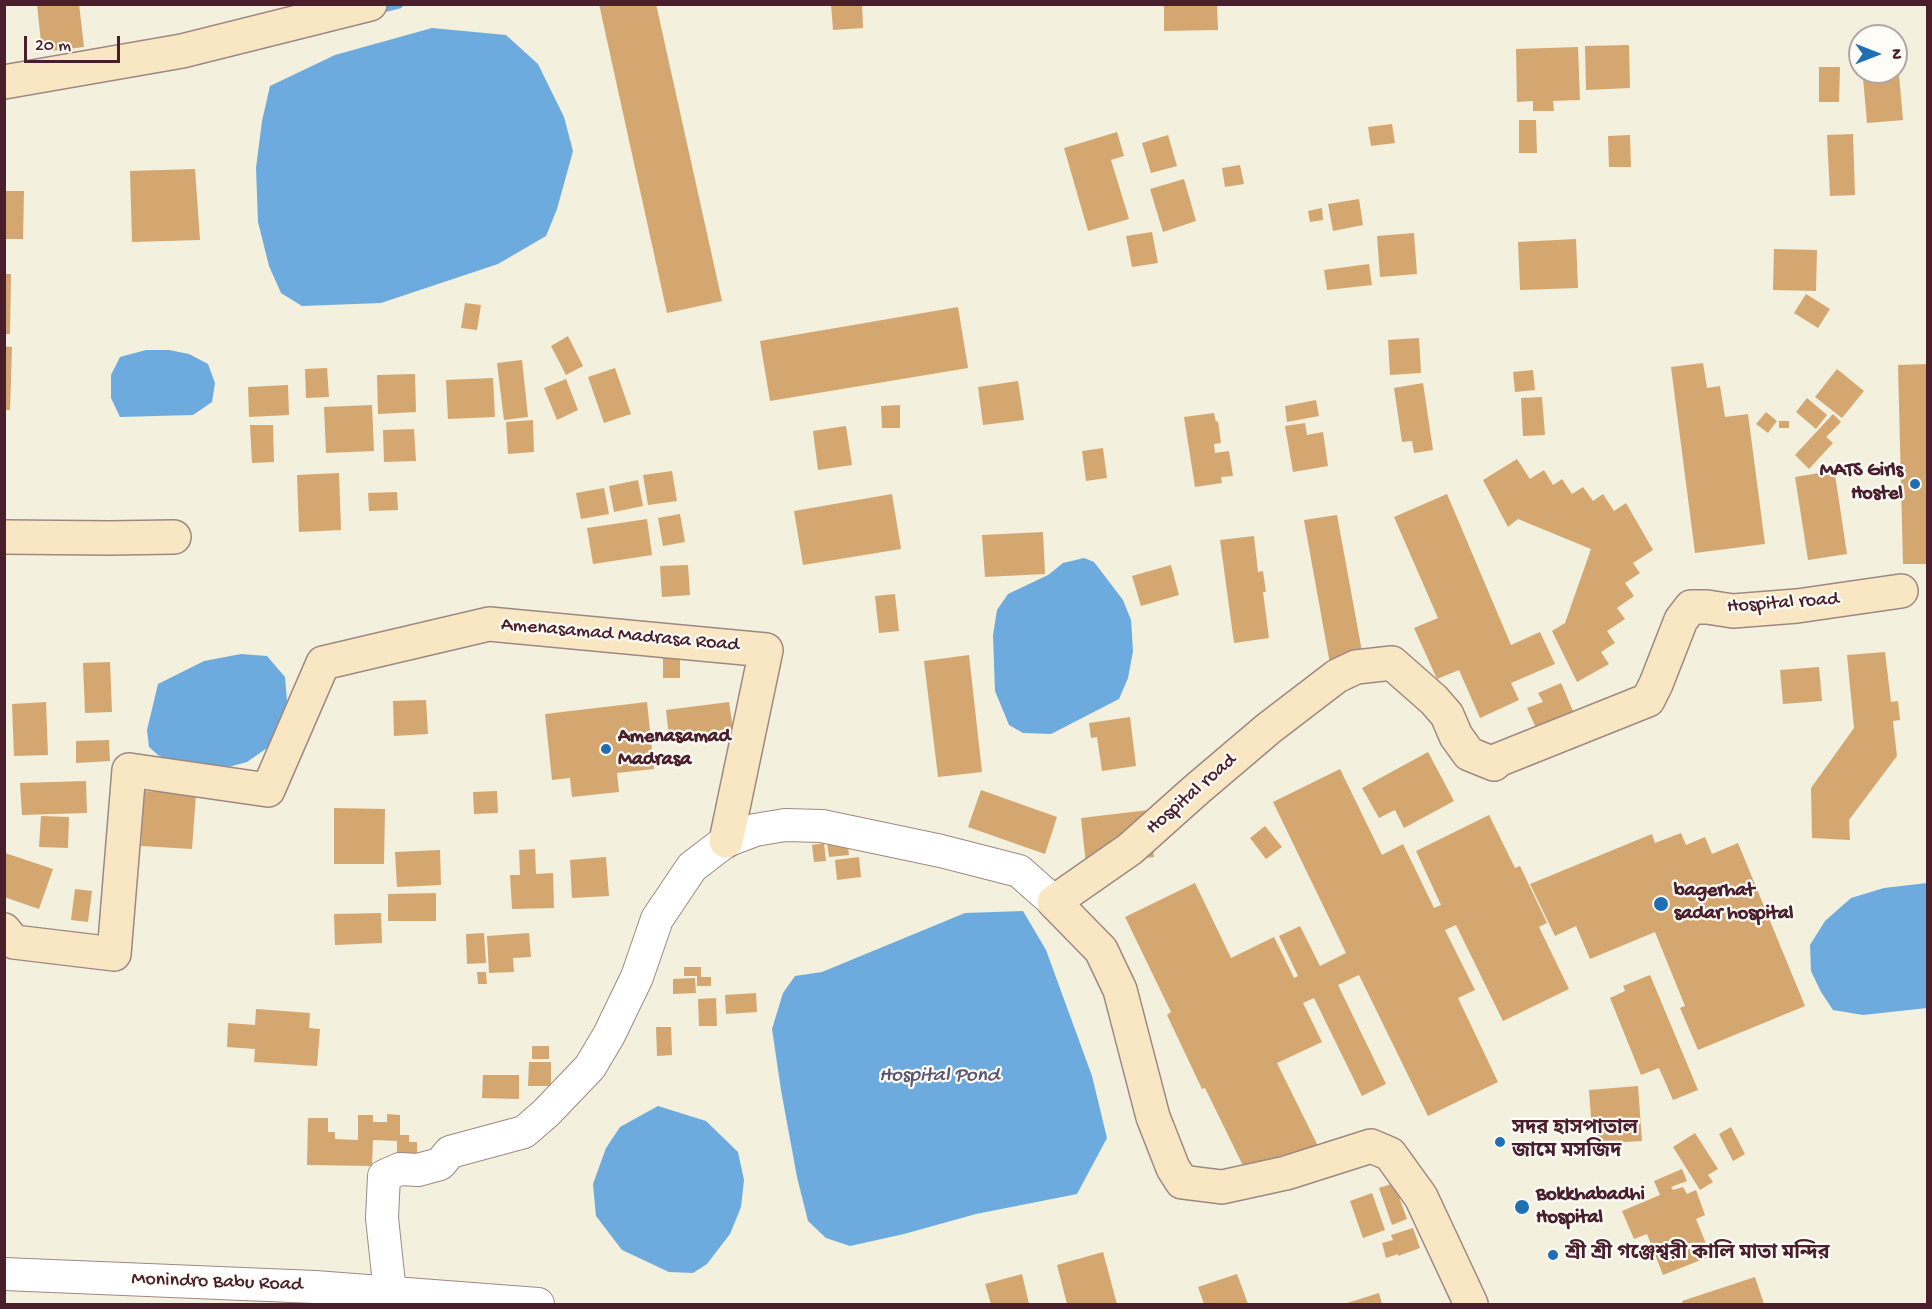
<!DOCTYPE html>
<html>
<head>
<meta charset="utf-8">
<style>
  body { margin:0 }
  #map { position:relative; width:1932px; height:1309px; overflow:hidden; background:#f3f0dd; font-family:"Gochi Hand",sans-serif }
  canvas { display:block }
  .frame { position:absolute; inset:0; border:6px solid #4a1f2b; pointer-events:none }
  .north { position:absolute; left:1848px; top:24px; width:60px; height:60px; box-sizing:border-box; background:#fdfcf7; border:2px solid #b5a4a5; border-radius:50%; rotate:90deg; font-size:16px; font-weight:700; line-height:24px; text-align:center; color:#4a1f2b }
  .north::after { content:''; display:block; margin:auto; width:21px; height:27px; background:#1f6fb2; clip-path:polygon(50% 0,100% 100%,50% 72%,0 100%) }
  .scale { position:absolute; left:24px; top:36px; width:96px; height:27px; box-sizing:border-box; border:3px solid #4a1f2b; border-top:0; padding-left:8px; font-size:18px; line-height:21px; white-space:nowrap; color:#4a1f2b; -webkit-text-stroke:4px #fdfcf7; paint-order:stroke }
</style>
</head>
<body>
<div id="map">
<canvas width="1932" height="1309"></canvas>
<div class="frame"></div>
<div class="north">N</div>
<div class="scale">20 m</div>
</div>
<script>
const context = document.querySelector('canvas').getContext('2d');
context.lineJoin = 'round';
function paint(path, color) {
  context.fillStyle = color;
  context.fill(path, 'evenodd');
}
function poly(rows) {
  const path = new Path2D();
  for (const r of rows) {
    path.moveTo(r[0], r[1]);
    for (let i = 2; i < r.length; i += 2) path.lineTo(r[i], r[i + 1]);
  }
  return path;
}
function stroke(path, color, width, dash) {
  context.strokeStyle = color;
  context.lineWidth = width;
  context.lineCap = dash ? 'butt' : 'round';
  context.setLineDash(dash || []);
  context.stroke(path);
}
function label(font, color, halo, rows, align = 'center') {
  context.font = font + ' "Gochi Hand","Noto Sans Bengali",sans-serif';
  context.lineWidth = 4.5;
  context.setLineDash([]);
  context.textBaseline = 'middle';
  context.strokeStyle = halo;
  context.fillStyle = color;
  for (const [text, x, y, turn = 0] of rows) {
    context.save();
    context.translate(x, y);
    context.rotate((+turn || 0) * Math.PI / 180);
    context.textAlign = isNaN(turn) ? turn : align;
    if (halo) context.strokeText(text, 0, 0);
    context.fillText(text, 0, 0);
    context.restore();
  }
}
paint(poly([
  [432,28,506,35,538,64,564,117,573,151,557,209,546,236,498,264,381,303,302,306,281,293,269,266,258,222,256,168,262,121,270,86,335,55],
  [146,350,169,350,189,354,208,364,215,383,212,402,193,415,120,417,111,398,111,375,120,357],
  [1084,558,1094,562,1123,600,1131,620,1133,651,1128,678,1119,699,1051,734,1023,733,1009,725,995,691,993,635,997,610,1008,594,1048,575,1063,563],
  [241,654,267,656,285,677,287,700,284,727,267,748,247,762,217,770,182,769,158,755,149,747,147,730,158,684,204,661],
  [1927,883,1927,1008,1863,1015,1833,1010,1821,992,1811,971,1810,945,1825,921,1851,898,1884,888],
  [1023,911,1046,950,1092,1076,1107,1138,1077,1194,976,1214,904,1234,850,1246,826,1238,808,1221,797,1177,781,1090,772,1029,783,993,795,976,822,972,965,913],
  [658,1106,706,1121,738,1152,744,1180,741,1207,730,1234,707,1264,693,1273,669,1272,622,1250,596,1216,593,1184,606,1148,620,1127]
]), '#6dabdf');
stroke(poly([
  [374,10,399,4]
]), '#6dabdf', 9);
paint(poly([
  [37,4,79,4,84,47,42,52],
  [599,4,656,4,722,301,667,313],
  [831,4,862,4,863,28,833,30],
  [1164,4,1217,4,1218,30,1164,31],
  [1629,45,1630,88,1586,90,1585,46],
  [1578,47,1580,100,1553,101,1554,111,1533,111,1533,101,1517,102,1516,49],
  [1819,67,1840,67,1839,102,1819,102],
  [1899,75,1903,120,1867,123,1863,78],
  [1519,120,1536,120,1537,153,1519,153],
  [1392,124,1395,143,1371,146,1368,127],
  [1117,132,1124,156,1111,160,1129,219,1088,231,1064,148],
  [1853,134,1855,195,1830,196,1827,135],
  [1168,135,1177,166,1151,173,1142,143],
  [1630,135,1631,167,1609,167,1608,136],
  [1240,165,1244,184,1225,187,1222,168],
  [195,169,200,240,132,242,130,171],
  [1184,179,1196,221,1163,232,1150,189],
  [4,191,24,191,23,239,4,239],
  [1359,199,1363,225,1333,231,1328,204],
  [1322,208,1323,220,1310,222,1308,211],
  [1152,232,1158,263,1132,267,1126,236],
  [1414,233,1417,274,1380,277,1377,236],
  [1576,239,1578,288,1520,290,1518,242],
  [1774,249,1817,250,1816,291,1773,290],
  [1369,264,1372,285,1327,290,1324,270],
  [4,274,11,274,10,334,4,334],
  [1806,294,1830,309,1818,328,1794,313],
  [465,303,481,305,477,330,461,328],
  [958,307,968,368,770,401,760,341],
  [568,336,583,366,566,375,551,346],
  [1419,338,1421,373,1390,375,1388,340],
  [4,346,12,347,10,410,4,410],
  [522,360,528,417,504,420,497,363],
  [1703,363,1707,388,1720,386,1725,417,1748,414,1765,544,1695,553,1671,367],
  [1928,364,1928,564,1903,564,1898,365],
  [327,368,329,397,306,398,305,369],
  [615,368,631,414,604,423,588,377],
  [1837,369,1864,391,1842,418,1815,397],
  [1533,370,1535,390,1515,392,1513,372],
  [415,374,416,412,378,414,377,375],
  [493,378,495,417,448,419,446,380],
  [566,379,578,410,557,420,544,388],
  [1018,381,1024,420,983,425,978,387],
  [1423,383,1433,450,1414,453,1412,441,1402,442,1394,388],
  [288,385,289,415,249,417,248,387],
  [1542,397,1545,435,1523,436,1521,398],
  [1807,398,1827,415,1816,429,1796,412],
  [1316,400,1319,416,1287,422,1285,406],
  [372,405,374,451,326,453,324,407],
  [900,405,900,428,882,428,881,406],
  [1766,412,1777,421,1768,433,1756,424],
  [1214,413,1216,422,1218,421,1221,443,1214,444,1215,453,1229,451,1233,476,1221,477,1222,483,1195,487,1184,417],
  [1833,414,1841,422,1826,437,1833,443,1809,469,1795,455],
  [533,420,534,452,508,454,506,422],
  [1779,421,1789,421,1789,428,1779,428],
  [1305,423,1307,435,1323,432,1328,466,1293,472,1285,426],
  [250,425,273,425,274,462,252,463],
  [846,426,852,465,818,470,813,431],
  [414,429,416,461,384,462,383,430],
  [1103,448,1107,478,1086,481,1082,451],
  [1517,459,1530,479,1544,470,1553,485,1562,479,1572,494,1583,487,1593,501,1603,494,1614,511,1626,503,1653,550,1633,563,1640,573,1625,583,1634,596,1617,608,1625,619,1607,631,1615,643,1601,652,1609,664,1577,682,1552,631,1565,623,1591,549,1518,519,1508,527,1483,480],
  [1834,468,1847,554,1808,560,1795,477,1819,473,1819,469],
  [672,471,677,501,648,505,643,475],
  [339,473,341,530,299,532,297,475],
  [638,480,643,506,614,512,609,486],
  [604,488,609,514,581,519,576,493],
  [397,492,398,510,369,511,368,493],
  [892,494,901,549,803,565,794,511],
  [1447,494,1511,645,1540,632,1555,664,1511,683,1519,700,1480,718,1459,670,1437,679,1414,628,1438,618,1394,517],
  [680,514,685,542,663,546,658,518],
  [1337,515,1363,657,1330,664,1304,520],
  [647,519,652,555,593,564,587,528],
  [1043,532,1045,574,985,577,982,535],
  [1254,536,1258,572,1263,571,1266,592,1263,592,1269,638,1234,643,1220,540],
  [688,565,690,595,662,597,660,566],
  [1171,565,1179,595,1141,606,1132,576],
  [895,594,899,631,879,633,875,596],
  [1885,652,1891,702,1898,701,1900,720,1893,721,1897,756,1849,820,1850,840,1812,838,1811,788,1854,728,1847,655],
  [663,655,680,656,680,678,663,678],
  [969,655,982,772,938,777,924,661],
  [110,662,112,712,85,713,83,663],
  [1819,667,1822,701,1783,704,1780,670],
  [1561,683,1573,711,1536,728,1527,708,1543,702,1538,693],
  [426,700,428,734,394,736,393,701],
  [46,702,48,755,14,756,12,704],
  [647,702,654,769,617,773,619,792,572,797,570,778,552,780,545,714],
  [729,702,733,729,669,737,666,710],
  [1130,717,1136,766,1102,771,1097,737,1091,738,1089,723],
  [109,740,110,761,76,763,76,741],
  [1428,752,1454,801,1404,828,1395,810,1379,818,1362,788],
  [1340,769,1382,855,1403,844,1434,908,1441,905,1416,851,1489,815,1515,868,1520,866,1547,923,1539,927,1569,989,1503,1021,1456,925,1445,930,1475,990,1458,998,1498,1082,1428,1116,1359,975,1338,985,1386,1084,1362,1096,1314,998,1303,1003,1322,1042,1277,1063,1320,1150,1252,1184,1205,1088,1202,1089,1167,1015,1171,1012,1125,917,1195,883,1231,958,1274,937,1294,978,1298,976,1279,936,1300,926,1320,966,1346,953,1273,802],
  [86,781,87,813,22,815,20,783],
  [981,790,1057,817,1045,854,968,827],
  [144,791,196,794,192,849,141,846],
  [497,791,498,813,474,814,473,792],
  [334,808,385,809,384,864,334,864],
  [1149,810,1154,857,1086,865,1081,818],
  [41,816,69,817,68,848,39,847],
  [1265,826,1282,847,1266,859,1250,838],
  [1681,833,1686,845,1705,837,1712,854,1738,843,1805,1006,1698,1050,1680,1008,1685,1006,1655,932,1590,959,1576,926,1555,936,1530,884,1652,834,1655,843],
  [847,840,849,855,829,857,827,842],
  [824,843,826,861,814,862,812,845],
  [535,849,536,874,553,873,554,908,512,909,510,875,520,875,519,850],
  [440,850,441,885,397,887,395,852],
  [5,853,53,869,39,909,4,897],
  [606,857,609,896,572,898,570,860],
  [859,857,861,877,837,880,835,860],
  [75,889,92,891,88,922,71,920],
  [436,893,436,921,388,921,388,894],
  [381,913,382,943,335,945,334,914],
  [484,933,486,963,467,964,466,934],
  [529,933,531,957,513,958,514,972,489,973,487,936],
  [684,967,701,967,701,977,711,977,711,986,697,986,697,976,684,976],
  [477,972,486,972,487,984,478,984],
  [1650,975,1698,1090,1673,1100,1659,1068,1641,1075,1610,998,1625,991,1623,986],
  [695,978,696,993,673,994,673,979],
  [756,993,757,1012,726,1014,725,995],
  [716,998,717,1026,699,1026,698,999],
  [256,1009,310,1013,309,1028,320,1029,317,1066,254,1062,255,1049,227,1047,228,1023,255,1025],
  [656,1027,671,1027,672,1055,657,1056],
  [532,1046,549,1046,549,1059,532,1059],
  [529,1062,551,1062,551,1086,528,1086],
  [483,1075,519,1075,519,1099,482,1098],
  [1638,1086,1642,1141,1593,1144,1589,1090],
  [387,1114,400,1115,400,1135,409,1135,409,1142,417,1142,417,1163,397,1163,397,1141,373,1140,372,1166,307,1165,308,1118,328,1118,328,1132,335,1132,335,1139,358,1140,358,1115,373,1115,373,1122,387,1122],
  [1731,1127,1745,1154,1733,1161,1719,1134],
  [1695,1133,1718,1169,1708,1175,1713,1182,1700,1190,1673,1147],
  [1682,1169,1687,1181,1671,1187,1673,1190,1683,1187,1687,1194,1696,1190,1705,1215,1696,1219,1711,1256,1663,1275,1647,1234,1634,1239,1622,1211,1660,1195,1654,1181],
  [1394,1183,1407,1219,1392,1225,1379,1188],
  [1372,1193,1385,1230,1363,1238,1350,1201],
  [1413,1228,1420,1248,1398,1256,1398,1254,1386,1258,1382,1243,1393,1240,1391,1235],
  [1103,1252,1117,1304,1067,1304,1057,1265],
  [1022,1274,1029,1304,991,1304,985,1284],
  [1237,1274,1248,1304,1204,1304,1198,1287],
  [1755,1277,1764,1304,1683,1304,1682,1301],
  [1379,1293,1382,1304,1344,1304]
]), '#d5a770');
const street = poly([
  [4,1274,315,1287,538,1304],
  [390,1293,382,1218,384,1176,400,1169,418,1170,440,1164,450,1152,524,1132,546,1113,590,1067,609,1035,637,977,657,919,692,867,726,841,755,830,785,825,822,826,941,851,1019,871,1054,902]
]);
const secondary = poly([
  [4,82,182,51,370,4],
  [4,537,110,538,174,537],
  [4,930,14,942,114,954,129,770,268,790,323,663,489,624,766,650,726,841],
  [1471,1304,1421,1197,1390,1154,1371,1146,1286,1173,1222,1187,1182,1182,1173,1168,1153,1117,1120,990,1101,950,1054,902,1130,849,1196,790,1269,728,1337,676,1356,667,1392,663,1434,700,1447,715,1456,736,1469,754,1494,764,1498,760,1648,700,1656,684,1681,620,1691,607,1707,607,1733,611,1797,606,1901,591]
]);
stroke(street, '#9e8884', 34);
stroke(secondary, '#9e8884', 36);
stroke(street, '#fff', 32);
stroke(secondary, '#f9e7c3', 33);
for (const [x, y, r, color] of [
  [1915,484,6,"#1f6fb2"],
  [606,749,6,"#1f6fb2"],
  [1661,904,8,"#1f6fb2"],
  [1500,1142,6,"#1f6fb2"],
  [1522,1207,8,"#1f6fb2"],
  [1553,1255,6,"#1f6fb2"]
]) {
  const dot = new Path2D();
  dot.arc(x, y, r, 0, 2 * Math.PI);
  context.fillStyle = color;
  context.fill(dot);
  stroke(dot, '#fdfcf7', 2);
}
label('bold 20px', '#4a1f2b', '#fdfcf7', [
  ["MATS Girls",1903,472,"right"],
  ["Hostel",1903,495,"right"],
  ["Amenasamad",618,738],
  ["Madrasa",618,761],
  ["bagerhat",1674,892],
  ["sadar hospital",1674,915],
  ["সদর হাসপাতাল",1512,1130],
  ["জামে মসজিদ",1512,1153],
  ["Bokkhabadhi",1536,1196],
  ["Hospital",1536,1219],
  ["শ্রী শ্রী গঞ্জেশ্বরী কালি মাতা মন্দির",1565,1255]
], 'left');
label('20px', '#4a1f2b', '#fdfcf7', [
  ["Hospital road",1783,604,-4],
  ["Amenasamad Madrasa Road",620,636,5],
  ["Hospital road",1192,795,-41],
  ["Monindro Babu Road",217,1283,2]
]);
label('italic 21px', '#585773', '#fdfcf7', [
  ["Hospital Pond",939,1077]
]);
</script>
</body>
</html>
